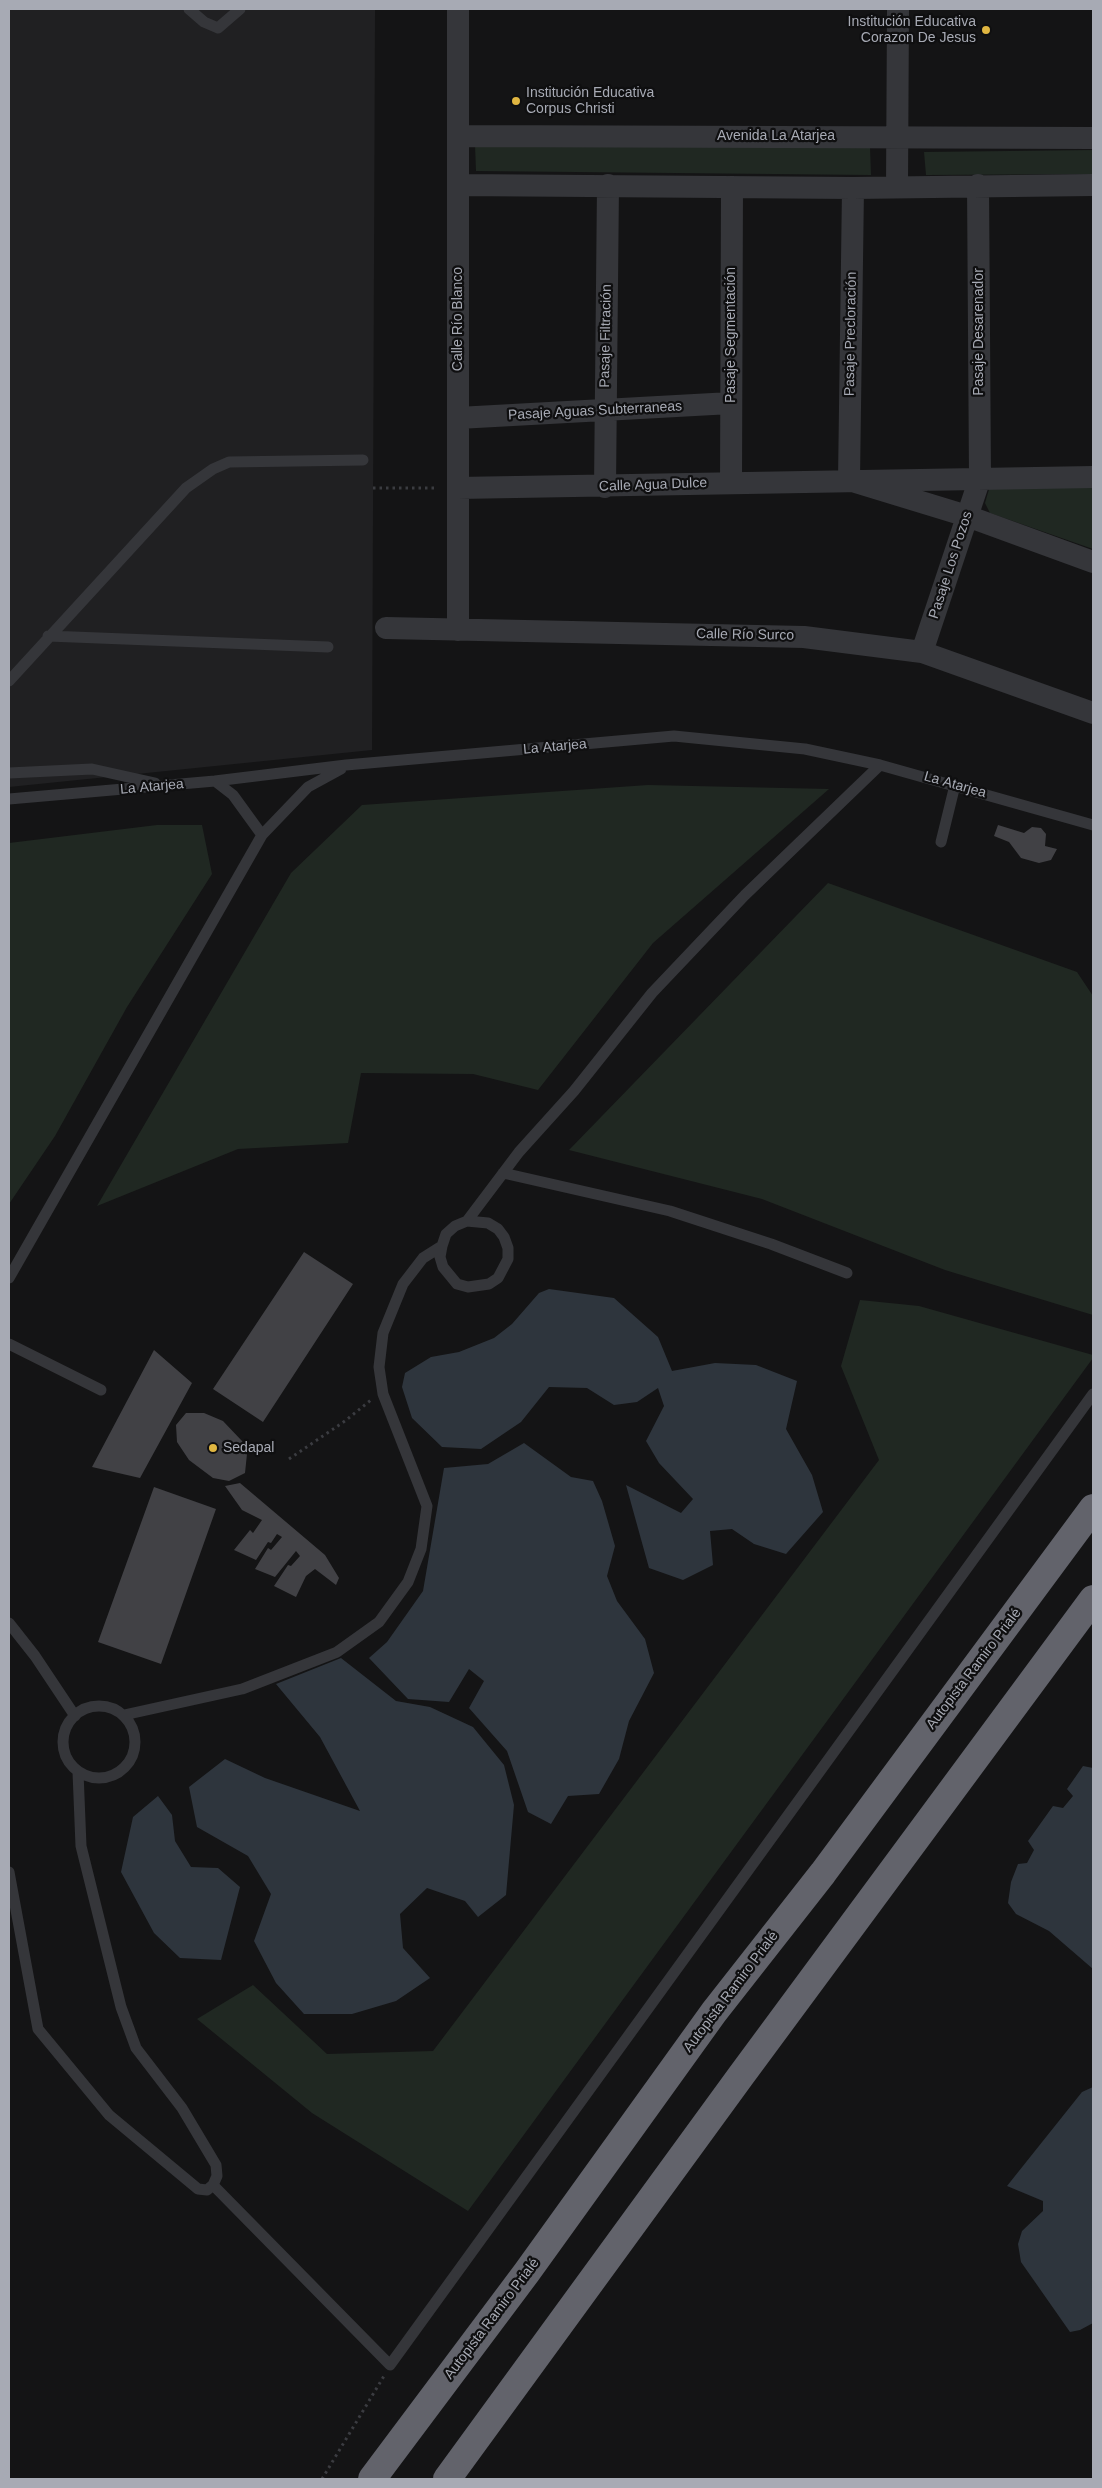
<!DOCTYPE html>
<html>
<head>
<meta charset="utf-8">
<style>
  body { margin:0 }
  #map { position:relative; width:1102px; height:2488px; overflow:hidden; background:#141415; font-family:Arial,sans-serif }
  canvas { display:block }
  .frame { position:absolute; inset:0; border:10px solid #a7aab4; pointer-events:none }
</style>
</head>
<body>
<div id="map">
<canvas width="1102" height="2488"></canvas>
<div class="frame"></div>
</div>
<script>
const context = document.querySelector('canvas').getContext('2d');
context.lineJoin = 'round';
function paint(path, color) {
  context.fillStyle = color;
  context.fill(path, 'evenodd');
}
function poly(rows) {
  const path = new Path2D();
  for (const r of rows) {
    if (r.length === 3) {
      path.moveTo(r[0] + r[2], r[1]);
      path.arc(r[0], r[1], r[2], 0, 2 * Math.PI);
      continue;
    }
    path.moveTo(r[0], r[1]);
    for (let i = 2; i < r.length; i += 2) path.lineTo(r[i], r[i + 1]);
  }
  return path;
}
function stroke(path, color, width, dash) {
  context.strokeStyle = color;
  context.lineWidth = width;
  context.lineCap = dash ? 'butt' : 'round';
  context.setLineDash(dash || []);
  context.stroke(path);
}
function label(font, color, halo, rows, align = 'center') {
  context.font = font + ' Arial,sans-serif';
  context.lineWidth = 4.5;
  context.setLineDash([]);
  context.textBaseline = 'middle';
  context.strokeStyle = halo;
  context.fillStyle = color;
  for (const [text, x, y, turn = 0] of rows) {
    context.save();
    context.translate(x, y);
    context.rotate((+turn || 0) * Math.PI / 180);
    context.textAlign = isNaN(turn) ? turn : align;
    if (halo) context.strokeText(text, 0, 0);
    context.fillText(text, 0, 0);
    context.restore();
  }
}
paint(poly([
  [9,9,375,9,372,750,9,787]
]), '#202022');
paint(poly([
  [475,145,870,147,871,175,476,171],
  [1093,150,1093,174,926,175,924,152],
  [1093,485,1093,549,990,513,985,503,990,486],
  [648,785,829,789,653,943,538,1090,473,1074,361,1073,348,1143,238,1149,97,1206,291,873,362,805],
  [157,825,202,825,212,874,127,1007,55,1136,9,1204,9,843],
  [828,883,1077,972,1093,996,1093,1315,945,1270,762,1199,569,1150],
  [860,1300,919,1306,1093,1355,1093,1358,468,2211,312,2113,197,2019,253,1985,327,2054,433,2051,879,1460,841,1366]
]), '#202822');
paint(poly([
  [549,1289,614,1298,658,1337,672,1371,715,1363,756,1365,797,1381,786,1429,812,1475,823,1512,786,1554,754,1544,732,1529,710,1531,713,1565,683,1580,649,1568,626,1485,681,1513,693,1499,659,1463,646,1441,664,1406,658,1388,637,1402,614,1405,587,1388,549,1387,521,1422,481,1449,442,1447,412,1418,402,1387,405,1373,431,1357,459,1352,494,1338,512,1324,539,1293],
  [524,1443,571,1477,593,1481,602,1501,615,1546,607,1576,617,1601,645,1639,654,1673,629,1721,619,1759,599,1794,568,1796,551,1824,528,1812,507,1751,469,1708,484,1681,469,1669,449,1702,408,1699,369,1658,387,1642,423,1591,444,1468,488,1464],
  [341,1658,396,1701,430,1707,473,1727,504,1765,514,1805,506,1895,478,1917,465,1901,427,1888,400,1914,403,1948,430,1978,396,2001,352,2014,304,2014,276,1983,254,1941,271,1894,248,1856,197,1827,189,1787,225,1759,265,1778,360,1811,320,1737,276,1684],
  [1083,1766,1093,1768,1093,1969,1049,1931,1016,1914,1008,1903,1011,1882,1018,1864,1027,1863,1034,1850,1028,1841,1053,1806,1063,1808,1073,1796,1067,1789],
  [158,1796,172,1815,175,1841,191,1867,218,1868,240,1887,221,1960,180,1958,154,1933,121,1872,133,1817],
  [1093,2087,1093,2323,1080,2330,1070,2332,1021,2262,1018,2244,1022,2231,1043,2211,1043,2201,1007,2186,1082,2092]
]), '#2e353d');
paint(poly([
  [998,825,1024,833,1032,827,1041,828,1046,834,1045,846,1057,849,1051,860,1039,863,1021,858,1009,842,994,836],
  [304,1252,353,1284,263,1422,213,1389],
  [154,1350,192,1383,140,1478,92,1467],
  [186,1413,204,1413,223,1421,242,1441,247,1454,245,1473,229,1481,213,1478,189,1460,177,1442,176,1425],
  [240,1483,325,1555,339,1578,336,1585,315,1569,306,1576,296,1597,274,1586,288,1565,291,1566,300,1556,296,1551,275,1577,255,1569,268,1548,271,1550,282,1537,277,1534,271,1543,268,1542,256,1560,234,1550,250,1530,253,1533,262,1520,242,1510,225,1486],
  [154,1487,216,1509,161,1664,98,1642]
]), '#414145');
stroke(poly([
  [373,488,438,488],
  [289,1459,345,1421,371,1400],
  [322,2479,384,2376]
]), '#3b3c41', 3, [2.5, 4]);
stroke(poly([
  [189,9,204,22,218,28,240,9],
  [48,636,328,647],
  [9,681,186,488,213,469,229,462,363,460],
  [9,773,92,769,155,783],
  [215,781,233,795,262,835],
  [9,799,215,781,346,765,674,736,805,749,880,765,1093,825],
  [941,842,955,785],
  [503,1173,670,1211,771,1244,847,1273],
  [467,1221,519,1152,574,1091,652,993,745,895,880,765],
  [9,1278,262,835,308,787,341,769],
  [9,1344,101,1390],
  [9,1623,35,1656,75,1716],
  [99,1742,36],
  [124,1715,242,1689,337,1652,379,1622,408,1582,421,1549,427,1506,383,1394,379,1367,383,1333,403,1284,423,1258,442,1246,446,1234,455,1226,467,1221,488,1223,498,1229,504,1237,508,1248,508,1259,498,1278,489,1284,468,1287,457,1284,443,1267,440,1257,442,1246],
  [9,1872,38,2029,109,2115,198,2189,207,2190,213,2185,217,2176,216,2165,182,2108,136,2048,121,2007,81,1846,78,1772],
  [213,2185,390,2365,1093,1394]
]), '#35363a', 11);
stroke(poly([
  [458,9,458,630],
  [458,136,1093,138],
  [458,185,853,188,1093,185],
  [897,186,898,9],
  [853,188,849,480,967,516,1093,562],
  [458,418,731,403],
  [731,483,732,187],
  [605,487,608,185],
  [458,488,1093,477],
  [386,628,804,637,922,652,1093,713],
  [922,652,980,478,978,185]
]), '#35363a', 22);
stroke(poly([
  [372,2479,527,2272,714,2012,823,1873,1093,1508],
  [447,2479,740,2077,1093,1599]
]), '#62636b', 28);
for (const [x, y, r, color] of [
  [986,30,5,"#e0b641"],
  [516,101,5,"#e0b641"],
  [213,1448,5,"#e0b641"]
]) {
  const dot = new Path2D();
  dot.arc(x, y, r, 0, 2 * Math.PI);
  context.fillStyle = color;
  context.fill(dot);
  stroke(dot, '#0f0f10', 2);
}
label('14px', '#a7aab4', '#0f0f10', [
  ["Institución Educativa",976,22,"right"],
  ["Corazon De Jesus",976,38,"right"],
  ["Institución Educativa",526,93],
  ["Corpus Christi",526,109],
  ["Sedapal",223,1448]
], 'left');
label('14px', '#a7aab4', '#0f0f10', [
  ["Avenida La Atarjea",776,136],
  ["Calle Río Blanco",458,319,-90],
  ["Pasaje Desarenador",979,332,-90],
  ["Pasaje Precloración",851,334,-89],
  ["Pasaje Segmentación",731,335,-90],
  ["Pasaje Filtración",606,336,-89],
  ["Pasaje Aguas Subterraneas",595,411,-3],
  ["Calle Agua Dulce",653,485,-2],
  ["Pasaje Los Pozos",951,565,-72],
  ["Calle Río Surco",745,635,1],
  ["La Atarjea",555,747,-5],
  ["La Atarjea",955,785,16],
  ["La Atarjea",152,787,-5],
  ["Autopista Ramiro Prialé",974,1669,-53],
  ["Autopista Ramiro Prialé",731,1992,-53],
  ["Autopista Ramiro Prialé",492,2319,-53]
]);
</script>
</body>
</html>
